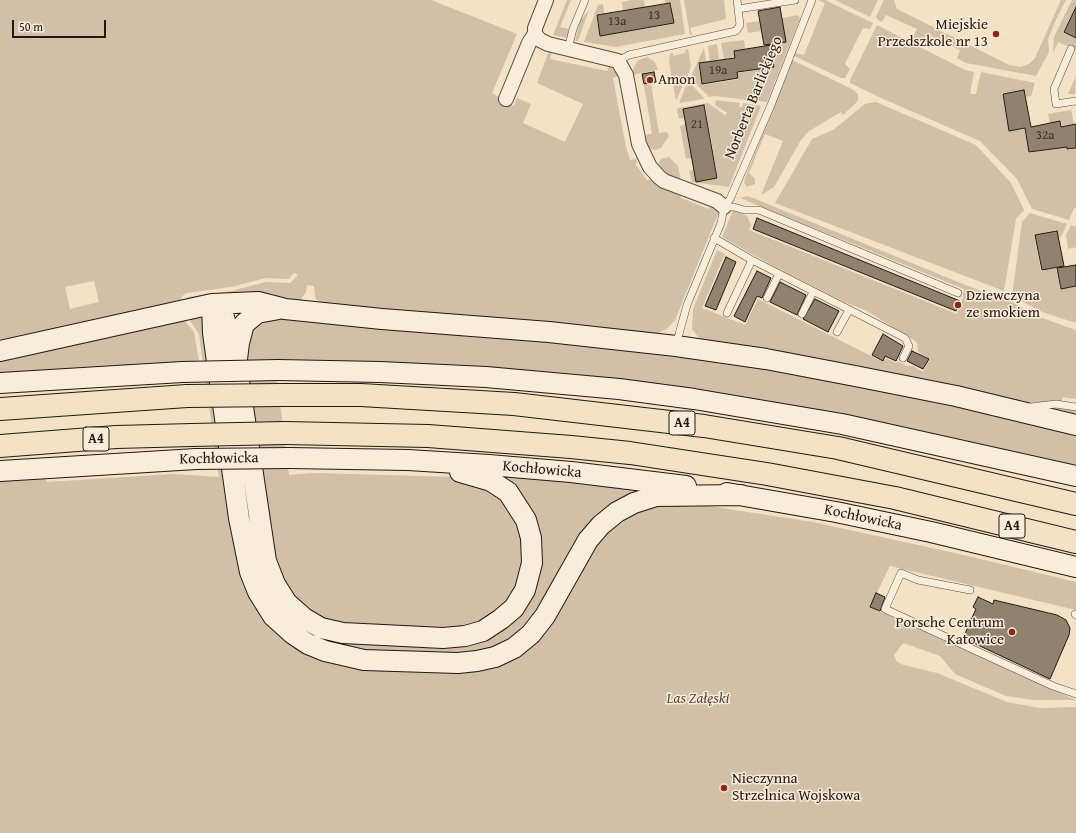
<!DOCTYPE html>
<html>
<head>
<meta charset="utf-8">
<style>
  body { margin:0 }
  #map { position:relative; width:1076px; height:833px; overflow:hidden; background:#f4e2c6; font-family:"Gentium Book Plus",serif }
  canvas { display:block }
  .scale { position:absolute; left:12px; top:20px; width:94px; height:18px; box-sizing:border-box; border:2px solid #261710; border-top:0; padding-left:5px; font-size:12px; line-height:14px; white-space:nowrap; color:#261710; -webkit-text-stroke:3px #f8ecda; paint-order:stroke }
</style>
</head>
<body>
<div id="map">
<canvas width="1076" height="833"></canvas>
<div class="scale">50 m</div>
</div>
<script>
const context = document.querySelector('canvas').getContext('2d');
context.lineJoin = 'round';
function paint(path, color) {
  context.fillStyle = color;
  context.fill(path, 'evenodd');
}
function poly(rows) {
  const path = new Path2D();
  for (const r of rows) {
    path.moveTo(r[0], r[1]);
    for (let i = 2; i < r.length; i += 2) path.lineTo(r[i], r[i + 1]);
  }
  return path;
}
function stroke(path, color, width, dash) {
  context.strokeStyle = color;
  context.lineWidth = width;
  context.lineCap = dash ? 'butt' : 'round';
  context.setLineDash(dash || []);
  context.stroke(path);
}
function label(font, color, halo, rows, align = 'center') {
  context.font = font + ' "Gentium Book Plus",serif';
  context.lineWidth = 3;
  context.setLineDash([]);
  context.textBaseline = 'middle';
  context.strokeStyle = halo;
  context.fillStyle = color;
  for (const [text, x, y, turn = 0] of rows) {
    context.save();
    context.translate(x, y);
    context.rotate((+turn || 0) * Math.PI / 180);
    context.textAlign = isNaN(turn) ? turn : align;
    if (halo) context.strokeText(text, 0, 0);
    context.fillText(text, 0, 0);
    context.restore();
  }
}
paint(poly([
  [0,0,431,0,517,34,492,93,514,106,517,98,531,104,523,123,565,142,583,104,537,83,549,51,552,51,550,59,607,71,609,66,614,68,619,76,613,78,626,147,630,160,637,159,636,165,647,180,653,179,665,185,668,191,678,195,680,194,681,198,709,209,711,204,718,210,718,214,675,320,668,328,655,335,319,303,315,297,314,286,307,285,306,292,300,301,185,303,185,300,188,297,231,291,266,282,290,283,298,275,294,273,289,279,266,278,231,287,187,293,182,296,181,301,177,301,178,305,0,346],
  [94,281,99,302,70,309,65,287],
  [567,0,571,0,560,27,569,29,567,38,553,35],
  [631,0,644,0,645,7,623,10,622,2],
  [665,0,680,0,685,34,616,47,584,42,598,5,603,4,604,13,596,14,600,36,674,24,671,2,665,3],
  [684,0,724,0,726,19,690,28,692,35,690,35],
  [818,0,825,0,873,23,870,29,863,28,845,64,850,69,845,78,841,78,794,56,795,53,804,55,825,3],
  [835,0,878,0,870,17],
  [884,0,894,0,897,9,1009,65,1020,67,1029,64,1035,58,1061,0,1066,0,1056,20,1048,39,1049,52,1036,76,966,63,957,58,960,50,931,36,927,44,913,37,917,29,886,15,882,22,878,20,876,17],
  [1072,0,1076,0,1076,6,1063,32,1076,39,1076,50,1058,42,1053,53,1054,37],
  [589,10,578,41,575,41,580,21],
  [798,15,800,18,767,102,714,96,709,97,690,78,704,48,706,62,698,63,702,85,739,79,738,73,775,67,771,45,786,42,782,18],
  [759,21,761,31,748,33,746,23],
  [877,25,965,70,974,72,970,94,976,94,981,72,1035,83,1031,96,1026,97,1024,90,1002,93,1009,131,1025,129,1029,153,1066,147,1067,150,1076,149,1076,209,1074,208,1069,220,1032,209,1017,179,980,141,881,98,850,83,850,80],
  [744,40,745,49,734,51,735,57,724,59,721,43],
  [717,44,719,59,710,61,708,46],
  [688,49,691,66,686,80,680,81,679,79,672,82,669,61,670,54,673,53,673,56,685,53,685,50],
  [647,57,655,62,658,70,642,73,644,85,651,84,659,133,667,132,669,136,661,148,655,150,648,148,643,138,645,135,652,134,642,73,633,75,632,72,637,61],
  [792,60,854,90,858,95,858,101,843,115,841,112,809,131,801,140,774,187,761,195,783,141,765,134,749,173,755,179,755,184,747,187,744,183,745,178],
  [1076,76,1075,94,1068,94],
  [688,81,704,98,704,99,679,103],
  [684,82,676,101,673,84,680,85,680,83],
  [716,100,740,103,739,107,742,107,743,103,761,106,729,187,692,182,689,171,694,170,696,182,718,178,705,105,683,108,685,118,679,119,677,111,678,108,708,103,725,115,727,113,715,105],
  [876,102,976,145,1011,183,1024,210,1016,219,1004,291,775,203,812,139,833,130,865,104],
  [1071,110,1074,124,1062,126,1061,121,1050,123,1048,114],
  [686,124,692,158,686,159,680,126],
  [669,157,678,166,681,181,666,176,657,165,661,159],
  [748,196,963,284,1014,303,1037,316,1076,330,1076,399,1063,397,1062,401,1021,403,702,342,692,329,693,309,717,250,725,254,702,308,745,325,758,299,883,362,886,358,896,363,898,361,907,366,913,366,923,372,930,359,918,352,917,342,867,311,842,301,775,267,722,237,733,210,747,216,751,225,749,230,957,314,963,298,964,289,740,198],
  [1030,213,1067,224,1061,237,1058,237,1057,230,1034,235,1041,271,1056,268,1060,289,1076,287,1076,323,1042,312,1012,296,1022,222],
  [1071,225,1076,227,1076,247,1068,249,1066,235],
  [202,315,226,481,312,653,506,659,609,526,651,504,689,503,813,522,964,555,1076,582,1076,610,890,566,870,607,1076,700,1033,700,1006,696,955,674,940,656,903,643,894,655,897,662,904,665,937,673,1007,702,1040,708,1076,707,1076,833,0,833,0,478,45,478,47,482,172,474,219,477,199,334,188,318],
  [265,315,540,338,816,375,1076,432,1076,470,839,416,275,363,289,475,314,473,456,477,490,489,506,503,523,536,522,576,509,601,482,622,456,629,350,626,314,616,288,592,276,561,243,344,248,327],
  [184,320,194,332,199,362,180,362,0,376,0,358],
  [221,331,252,538,263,582,283,612,299,625,315,633,333,638,356,641,458,643,479,639,495,631,507,623,519,611,530,594,537,577,540,560,539,543,535,525,521,498,510,485,495,474,496,472,647,488,648,491,621,501,593,522,583,536,536,618,524,632,512,641,494,651,478,654,459,656,429,656,354,652,331,647,312,639,281,615,270,601,261,584,254,562,249,538,219,332],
  [1059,407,1076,410,1076,417,1046,408]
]), '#d1bfa7');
const building = poly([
  [670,3,674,23,600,36,597,15,670,3],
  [780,7,786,42,764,45,758,11,780,7],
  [1076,7,1076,38,1064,32,1076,7],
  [771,45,774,67,737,72,738,78,702,84,699,63,735,58,734,51,771,45],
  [654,72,656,82,644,84,642,74,654,72],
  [1024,90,1031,127,1060,121,1061,127,1076,124,1076,148,1067,149,1067,147,1029,152,1025,128,1009,131,1003,94,1024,90],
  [704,105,717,178,696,182,683,109,704,105],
  [757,218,960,301,956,311,753,229,757,218],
  [1057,231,1064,266,1042,270,1035,235,1057,231],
  [726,257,736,262,716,310,705,306,726,257],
  [1076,265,1076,286,1061,289,1057,268,1076,265],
  [757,271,771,278,762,298,757,296,745,322,734,316,757,271],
  [780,282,806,295,797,315,770,302,780,282],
  [815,299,839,311,828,332,803,319,815,299],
  [883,334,903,346,896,361,885,356,883,361,872,355,883,334],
  [912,351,929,359,923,369,907,361,912,351],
  [876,593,885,597,880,611,870,607,876,593],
  [978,597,993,604,994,600,1057,615,1066,620,1070,628,1069,635,1050,679,963,638,976,609,973,607,978,597]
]);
paint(building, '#91816f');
stroke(building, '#261710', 1);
const lane = poly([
  [738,9,795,0],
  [568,49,573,29,585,0],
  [1071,49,1054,89,1056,104,1076,101],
  [618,61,629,55,736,31,740,25,737,0],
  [724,207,734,207,744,210,759,210,958,293],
  [714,238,752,260,905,338,909,346,903,358],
  [767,298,779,274],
  [727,313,752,260],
  [802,314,813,292],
  [837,332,849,310],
  [676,345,687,305,721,223,724,207,730,199,771,105,812,0],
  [1031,407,1056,404,1076,407],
  [970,590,918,580,901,573,885,609,1053,686,1076,694],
  [1075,614,1076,615]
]);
const street = poly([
  [535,34,540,40,548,44,618,61,626,75,639,144,650,167,659,177,664,181,717,201,724,207],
  [506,99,529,43,535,34,535,28,546,0]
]);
const secondary = poly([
  [212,304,213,333,239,518,250,572,258,592,273,616,293,634,308,644,325,651,364,660,458,663,477,661,495,657,514,648,531,634,545,616,588,540,601,525,617,512,634,503,656,496,741,495],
  [215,307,224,317,237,367,266,561,275,584,287,603,304,618,321,628,343,633,443,638,465,636,483,631,501,619,514,608,525,590,532,563,531,538,526,520,508,492,491,481,460,472],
  [0,351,212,304,258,302,285,309,382,319,549,332,676,346,766,359,855,376,956,396,1076,425],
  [237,359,239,343,244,324,257,313,279,309],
  [278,370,380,372,486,377,619,389,694,399,842,424,1076,476],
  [0,383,182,372],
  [289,458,408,460,489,465,571,472,686,486],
  [0,471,196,459],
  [727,493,836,512,931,532,1076,567]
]);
const highway = poly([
  [281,395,361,395,514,404,704,426,838,448,1076,504],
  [0,409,187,396],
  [285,433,428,436,571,447,630,453,767,474,895,498,1076,542],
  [0,446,116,437,192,435]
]);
stroke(lane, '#5a4a3e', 8);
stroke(street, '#5a4a3e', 16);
stroke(secondary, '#261710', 22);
stroke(highway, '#261710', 24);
stroke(lane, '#f8ecda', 7);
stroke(street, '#f8ecda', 14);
stroke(secondary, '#f8ecda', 20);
stroke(highway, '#f4e2c6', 22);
const secondaryBridge = poly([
  [182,372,278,370],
  [196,459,289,458]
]);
const highwayBridge = poly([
  [187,396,281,395],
  [192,435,285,433]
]);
stroke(secondaryBridge, '#261710', 22, []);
stroke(highwayBridge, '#261710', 24, []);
stroke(secondaryBridge, '#f8ecda', 20);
stroke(highwayBridge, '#f4e2c6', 22);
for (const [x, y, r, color] of [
  [996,34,4,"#8f2418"],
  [650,80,4,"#8f2418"],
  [958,305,4,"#8f2418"],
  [1012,632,4,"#8f2418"],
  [724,788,4,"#8f2418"]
]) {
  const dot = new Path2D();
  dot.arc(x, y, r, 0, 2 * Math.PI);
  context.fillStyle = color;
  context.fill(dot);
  stroke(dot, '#f8ecda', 1.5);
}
label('13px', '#413228', null, [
  ["13",654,16],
  ["13a",617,22],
  ["19a",718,71],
  ["21",697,125],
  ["32a",1045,136]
]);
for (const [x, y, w] of [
  [682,423,26],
  [96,439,26],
  [1012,526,26]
]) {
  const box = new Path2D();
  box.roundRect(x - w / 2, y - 12, w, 24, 3);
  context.fillStyle = '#f8ecda';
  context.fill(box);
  stroke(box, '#261710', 1);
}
label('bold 14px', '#261710', null, [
  ["A4",682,423],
  ["A4",96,439],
  ["A4",1012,526]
]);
label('15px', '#261710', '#f8ecda', [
  ["Miejskie",988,25,"right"],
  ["Przedszkole nr 13",988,42,"right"],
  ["Amon",658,80],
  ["Dziewczyna",966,296],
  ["ze smokiem",966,313],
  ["Porsche Centrum",1004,623,"right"],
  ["Katowice",1004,640,"right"],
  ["Nieczynna",732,779],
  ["Strzelnica Wojskowa",732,796]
], 'left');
label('15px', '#261710', '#f8ecda', [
  ["Norberta Barlickiego",754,98,-68],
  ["Kochłowicka",219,459,-1],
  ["Kochłowicka",542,470,5],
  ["Kochłowicka",863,518,12]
]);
label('italic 15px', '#59493d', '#f8ecda', [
  ["Las Załęski",698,699]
]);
</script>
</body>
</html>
